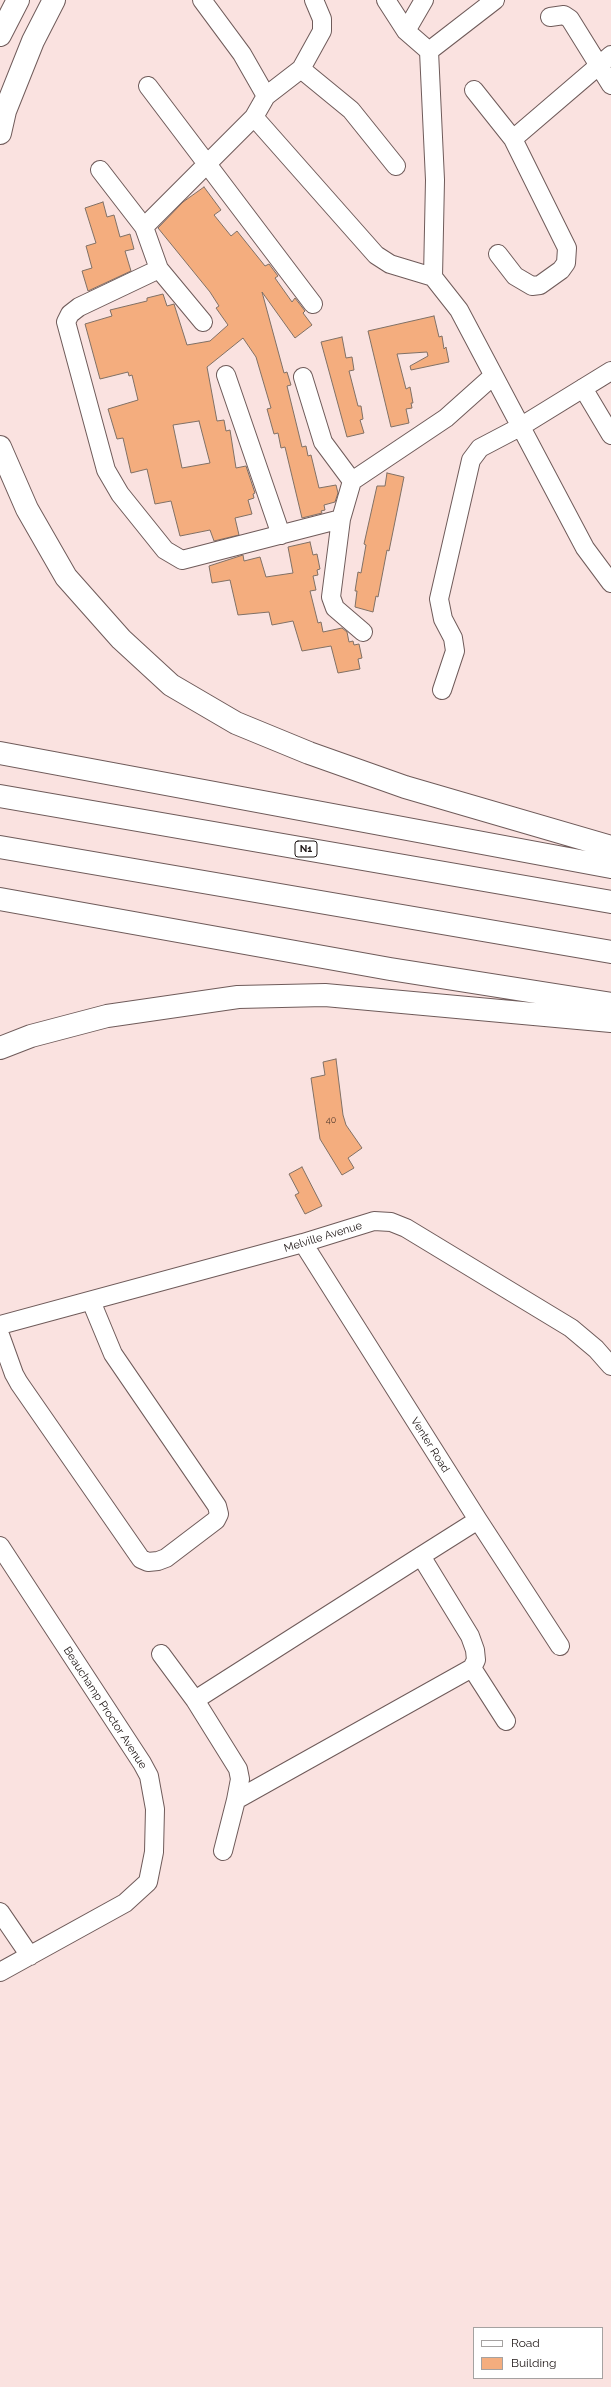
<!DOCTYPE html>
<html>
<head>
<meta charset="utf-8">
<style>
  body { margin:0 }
  #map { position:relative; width:611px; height:2387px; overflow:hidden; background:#fae2e0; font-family:Raleway,sans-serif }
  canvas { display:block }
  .legend { position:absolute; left:473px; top:2327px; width:130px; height:52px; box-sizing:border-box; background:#fff; border:1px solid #a5a2a1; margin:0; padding:5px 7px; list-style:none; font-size:12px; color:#1e1615 }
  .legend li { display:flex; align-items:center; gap:8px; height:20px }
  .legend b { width:20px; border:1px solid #a5a2a1 }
</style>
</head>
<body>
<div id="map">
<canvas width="611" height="2387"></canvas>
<ul class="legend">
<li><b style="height:5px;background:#fff"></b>Road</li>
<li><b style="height:11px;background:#f4ad7e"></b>Building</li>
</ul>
</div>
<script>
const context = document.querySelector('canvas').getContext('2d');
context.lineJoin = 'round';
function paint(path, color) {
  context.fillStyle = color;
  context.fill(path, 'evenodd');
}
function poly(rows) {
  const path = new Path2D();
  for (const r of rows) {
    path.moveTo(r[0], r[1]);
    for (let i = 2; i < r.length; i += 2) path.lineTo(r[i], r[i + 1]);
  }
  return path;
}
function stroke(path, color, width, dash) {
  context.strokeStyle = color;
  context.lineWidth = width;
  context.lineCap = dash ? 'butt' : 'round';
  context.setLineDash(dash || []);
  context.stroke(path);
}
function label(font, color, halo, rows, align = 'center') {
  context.font = font + ' Raleway,sans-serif';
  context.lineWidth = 3;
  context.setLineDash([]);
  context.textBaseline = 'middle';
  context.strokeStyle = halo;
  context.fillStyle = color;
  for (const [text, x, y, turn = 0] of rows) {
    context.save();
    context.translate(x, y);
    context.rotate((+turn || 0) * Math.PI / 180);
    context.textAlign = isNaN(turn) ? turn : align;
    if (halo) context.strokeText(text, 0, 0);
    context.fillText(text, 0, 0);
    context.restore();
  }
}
const building = poly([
  [204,187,221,210,214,215,231,236,237,231,265,266,269,264,278,276,275,278,292,302,295,298,305,311,303,313,312,325,295,338,262,292,284,373,287,372,291,385,287,386,302,447,306,446,308,456,311,455,319,488,336,485,338,493,335,502,324,505,325,510,321,511,322,513,302,518,285,447,281,448,278,433,274,434,267,409,271,408,256,357,243,338,207,367,217,421,224,420,226,431,230,430,236,468,246,466,255,493,253,494,254,498,248,500,252,514,235,518,239,535,214,541,210,530,180,536,171,501,155,504,147,469,131,473,123,438,117,439,108,409,138,400,132,375,129,376,128,372,100,379,85,324,112,316,110,310,147,301,147,298,163,294,167,306,174,304,187,345,210,341,228,325,216,308,219,306,210,292,158,228,183,202,204,187],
  [199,421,210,463,182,468,173,425,199,421],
  [103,202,107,217,114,215,120,237,130,234,134,249,125,251,131,271,88,291,82,271,92,268,86,246,96,243,85,208,103,202],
  [434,316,439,337,442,336,444,349,446,347,449,362,411,370,410,366,428,356,427,352,397,354,406,389,410,387,413,403,411,403,412,408,406,409,409,423,391,427,368,331,434,316],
  [342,337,346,358,352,357,354,370,349,371,358,406,361,406,363,419,360,420,364,433,347,437,321,342,342,337],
  [387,473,404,477,389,551,387,550,378,597,376,596,373,612,355,607,357,591,355,591,358,572,361,573,366,545,364,544,377,486,385,486,387,473],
  [310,542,313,555,317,554,320,569,317,570,318,575,313,576,316,590,310,591,318,623,321,622,323,632,342,628,347,632,349,642,353,641,354,645,359,644,362,658,358,659,360,669,338,673,331,646,302,651,293,621,272,625,269,612,238,615,230,580,212,583,209,566,243,555,244,561,260,557,266,577,293,573,288,547,310,542],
  [336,1059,343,1115,346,1125,362,1148,348,1158,354,1168,342,1175,320,1139,311,1078,325,1075,323,1062,336,1059],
  [302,1167,322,1206,305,1214,295,1195,299,1193,289,1174,302,1167]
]);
paint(building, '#f4ad7e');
stroke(building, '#807065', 1);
const minor = poly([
  [202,0,242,54,266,96],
  [386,0,406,31,429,51],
  [495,0,429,51,435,180,433,277,459,310,585,548,611,583],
  [550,17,564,15,570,19,611,85],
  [406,31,424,0],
  [301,69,351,110,396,166],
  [148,86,313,304],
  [474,90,513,139],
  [254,117,376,255,390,264,433,277],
  [100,170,144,227,159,269,203,322],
  [144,227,254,117,266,96,301,69,322,31,322,19,314,0],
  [498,254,515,276,532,286,540,285,561,270,566,263,567,248,513,139,611,55],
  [159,269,79,307,70,314,66,322,106,470,120,494,165,550,182,560,341,519],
  [226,375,281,535],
  [303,377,323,442,352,481],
  [583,388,611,435],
  [363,632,335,608,331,597,341,519,352,481,446,418,493,376],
  [442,690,455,651,453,638,443,619,439,599,471,460,480,448,520,427,611,371],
  [303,1243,478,1520,560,1646],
  [0,1325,303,1243,374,1221,391,1222,406,1228,571,1328,596,1349,611,1366],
  [0,1335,14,1374,19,1383,141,1559,148,1562,158,1561,166,1558,216,1520,219,1514,217,1506,113,1354,91,1301],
  [0,1546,142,1763,149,1776,155,1809,154,1852,148,1882,125,1903,0,1972],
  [421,1556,478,1520],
  [161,1654,195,1700,238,1769,240,1779,236,1800,472,1668,476,1660,475,1650,470,1636,421,1556,195,1700],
  [472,1668,506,1721],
  [223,1851,236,1800],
  [0,1912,30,1956]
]);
const motorway = poly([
  [0,35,18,0],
  [0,133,5,111,33,41,54,0],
  [0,447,27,509,66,577,121,639,171,685,236,723,309,753,405,787,611,847],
  [0,753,611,867],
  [0,796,611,902],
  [0,847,611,952],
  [0,899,390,969,611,1004],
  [0,1048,31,1036,107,1016,238,997,325,995,611,1021]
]);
stroke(minor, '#6f5b5a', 20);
stroke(motorway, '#6f5b5a', 24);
stroke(minor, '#fff', 18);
stroke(motorway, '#fff', 22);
label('9px', '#543c2f', null, [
  ["40",331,1120]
]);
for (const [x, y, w] of [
  [306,849,22]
]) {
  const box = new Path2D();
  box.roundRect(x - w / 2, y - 8, w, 16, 3);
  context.fillStyle = '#fff';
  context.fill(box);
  stroke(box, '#1e1615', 1);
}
label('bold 10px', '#1e1615', null, [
  ["N1",306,849]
]);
label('11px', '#1e1615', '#fff', [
  ["Melville Avenue",323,1237,-17],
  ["Venter Road",430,1445,58],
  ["Beauchamp Proctor Avenue",105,1708,57]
]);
</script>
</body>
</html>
